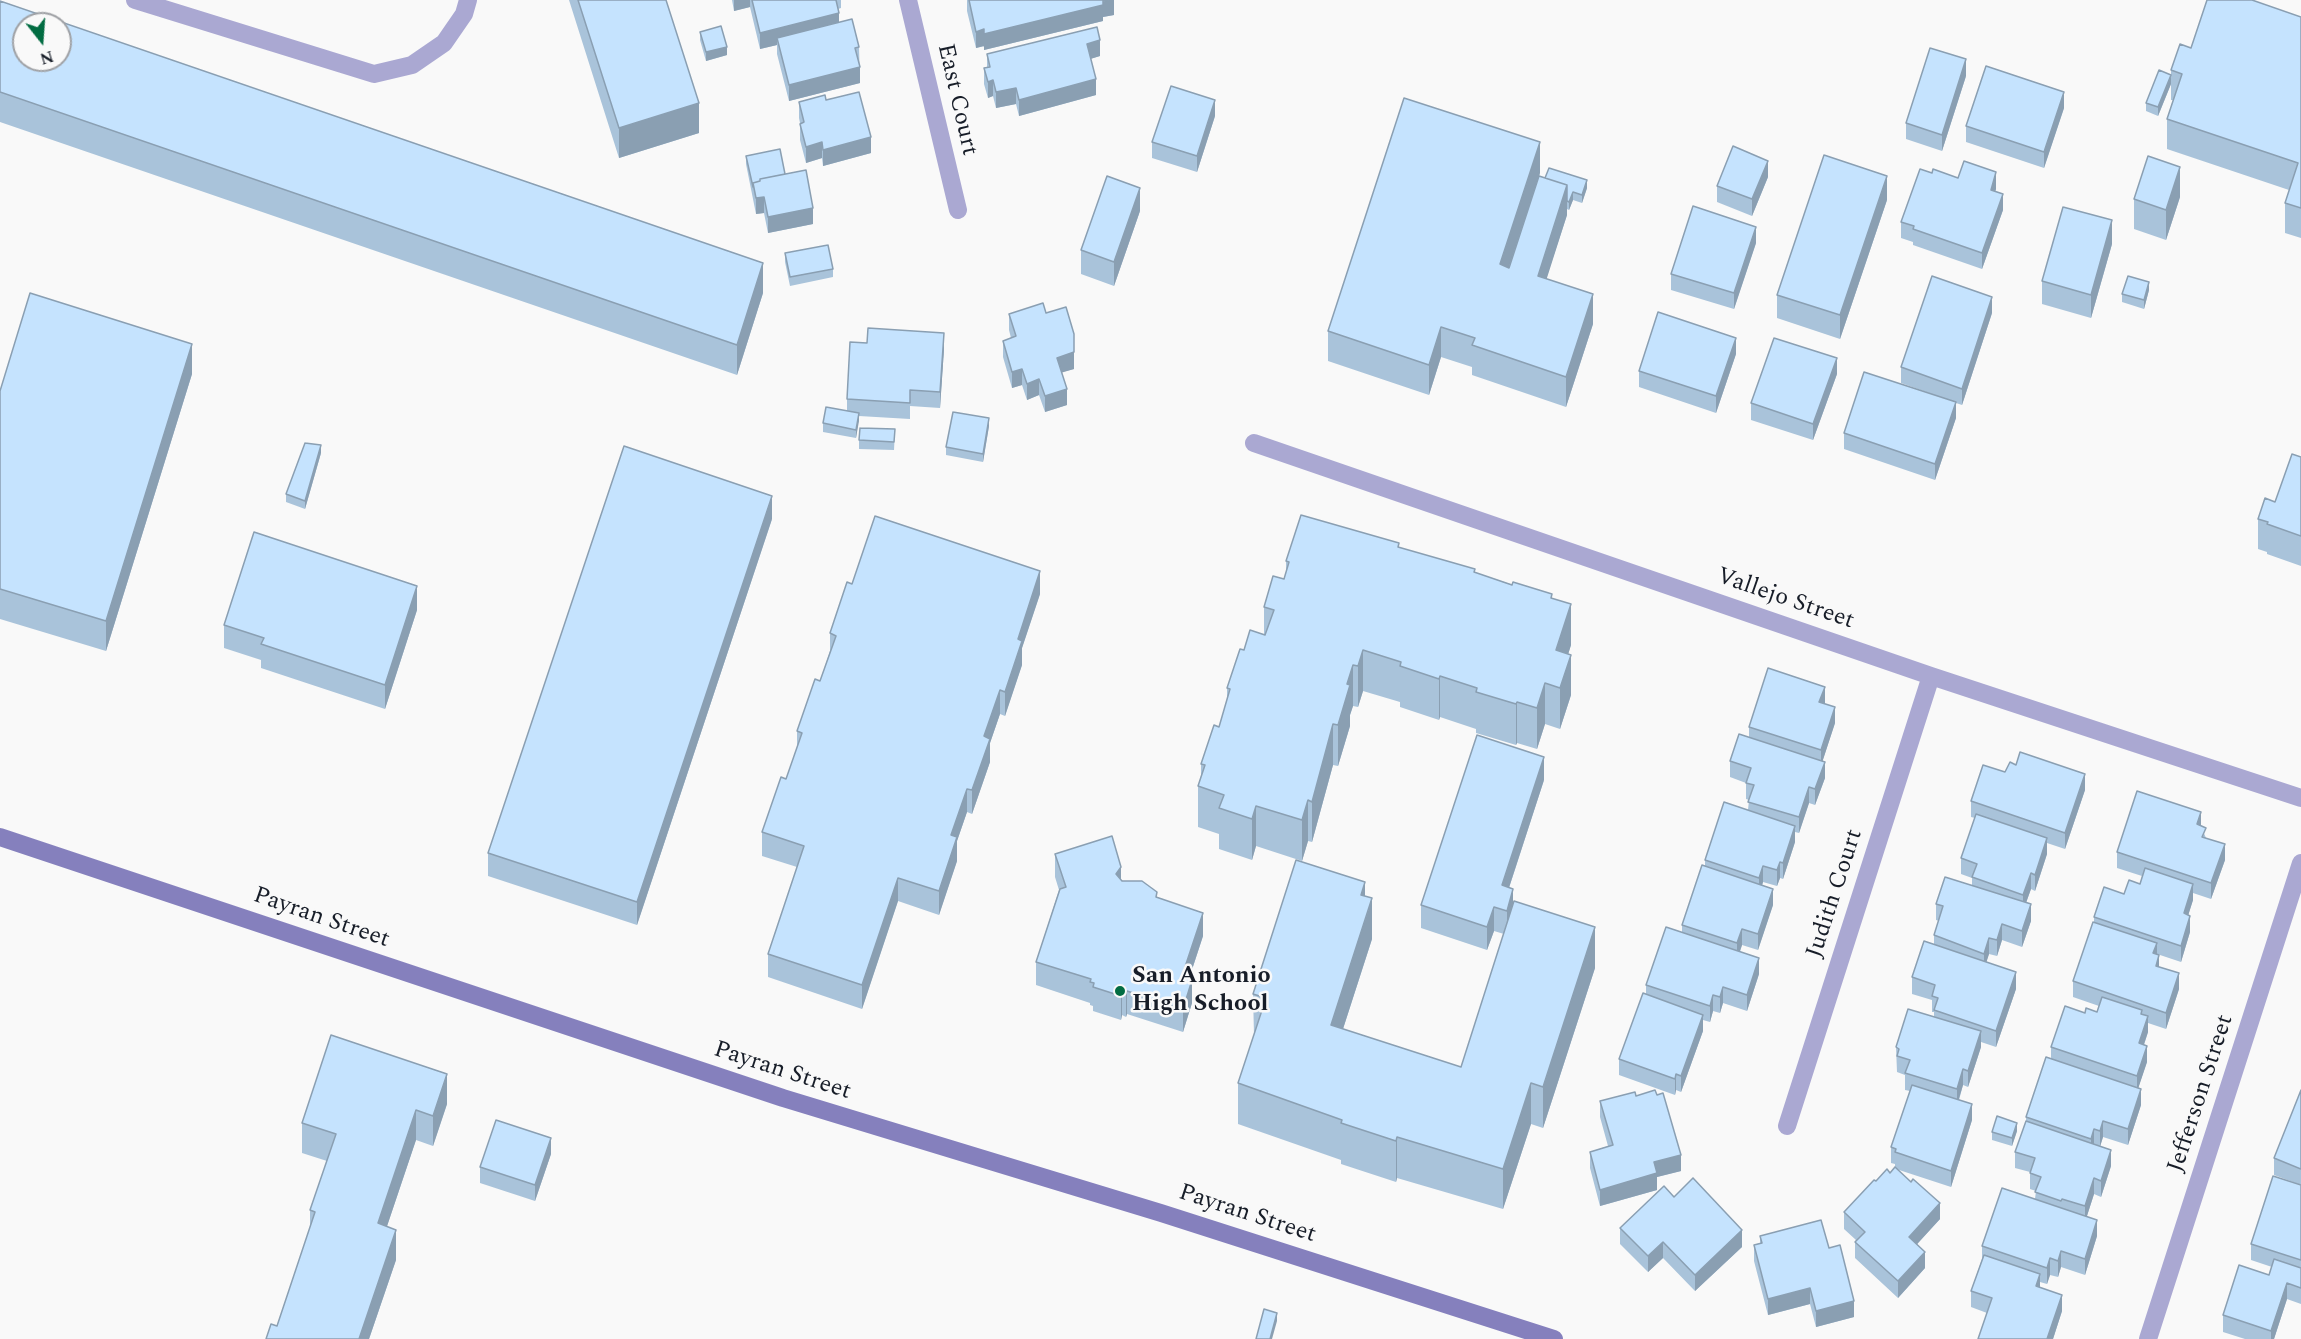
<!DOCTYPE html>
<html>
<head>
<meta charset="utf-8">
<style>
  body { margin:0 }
  #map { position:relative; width:2301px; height:1339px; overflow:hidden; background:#f9f9f9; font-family:Spectral,serif }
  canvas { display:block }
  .north { position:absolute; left:12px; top:12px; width:60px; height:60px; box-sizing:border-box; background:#f9f9f9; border:2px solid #9fa1a5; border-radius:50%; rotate:163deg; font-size:16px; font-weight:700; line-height:24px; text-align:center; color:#171d28 }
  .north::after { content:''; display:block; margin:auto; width:21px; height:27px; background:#026c42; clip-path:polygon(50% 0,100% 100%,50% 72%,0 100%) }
</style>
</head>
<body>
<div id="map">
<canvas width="2301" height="1339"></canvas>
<div class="north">N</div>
</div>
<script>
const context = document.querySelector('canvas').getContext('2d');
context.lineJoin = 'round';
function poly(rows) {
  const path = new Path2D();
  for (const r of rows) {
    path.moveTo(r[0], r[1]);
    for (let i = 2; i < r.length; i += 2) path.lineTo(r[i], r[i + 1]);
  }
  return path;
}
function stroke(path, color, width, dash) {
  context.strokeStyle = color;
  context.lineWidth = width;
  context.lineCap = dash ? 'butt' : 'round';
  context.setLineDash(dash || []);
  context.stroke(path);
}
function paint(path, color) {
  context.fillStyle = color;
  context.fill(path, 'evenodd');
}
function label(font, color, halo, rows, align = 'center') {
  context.font = font + ' Spectral,serif';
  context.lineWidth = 5;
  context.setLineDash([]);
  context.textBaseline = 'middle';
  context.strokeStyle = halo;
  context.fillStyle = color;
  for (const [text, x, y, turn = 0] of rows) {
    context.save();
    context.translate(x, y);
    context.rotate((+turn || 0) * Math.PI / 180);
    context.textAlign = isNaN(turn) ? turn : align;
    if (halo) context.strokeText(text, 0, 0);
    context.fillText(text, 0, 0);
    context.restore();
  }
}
stroke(poly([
  [135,0,374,74,412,65,444,43,464,14,468,0],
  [908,0,958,210],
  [1254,443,1931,676,2301,798],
  [1787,1126,1931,676],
  [2148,1339,2301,863]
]), '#aaa8d2', 18);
stroke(poly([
  [0,837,783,1098,1161,1213,1554,1339]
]), '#8580bd', 18);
paint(poly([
  [569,0,666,0,699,133,619,158],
  [732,0,841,0,841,8,838,9,839,22,859,47,860,83,789,101,777,54,777,45,760,49,750,7,734,11],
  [967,0,1114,0,1114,15,1103,17,1103,21,984,50,984,46,976,48,967,11],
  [0,1,763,293,737,375,0,122],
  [2301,17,2301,238,2285,233,2285,203,2289,190,2167,149,2167,119,2173,100,2171,100,2171,84,2158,116,2146,111,2146,103,2171,75,2171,70,2191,48],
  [700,32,727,55,706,61,700,40],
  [987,54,1100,56,1090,59,1096,95,1019,116,1016,104,996,108,993,96,988,98,984,84,984,68,987,67],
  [1966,76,1942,151,1906,139,1906,123],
  [826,100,871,153,823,166,822,158,806,163,800,140,800,123,799,118,799,102],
  [2064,108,2044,168,1966,142,1966,126],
  [1215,116,1197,172,1152,158,1152,142],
  [746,156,785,174,813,224,768,233,764,213,756,214,746,164],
  [1540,173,1539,176,1587,188,1582,203,1573,200,1569,210,1567,209,1567,215,1546,279,1593,324,1566,407,1472,375,1472,367,1441,357,1429,395,1328,361,1328,331],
  [1932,173,1958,178,1996,189,1995,191,2003,210,1982,269,1913,245,1913,242,1901,238,1901,222],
  [1768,177,1752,216,1717,202,1717,186],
  [2180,197,2166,240,2134,229,2134,199],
  [1887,200,1840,339,1777,318,1777,295],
  [1140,211,1114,286,1081,274,1081,250],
  [1756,243,1734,309,1671,290,1671,274],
  [2112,244,2091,318,2042,304,2042,281],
  [785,253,833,269,833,277,790,286,785,262],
  [2149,290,2144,309,2122,302,2122,294],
  [1046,313,1074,334,1074,369,1062,372,1067,405,1045,412,1039,395,1027,400,1022,385,1012,388,1003,357,1003,341,1011,338,1009,330,1009,314],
  [1992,313,1962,405,1956,403,1956,418,1935,480,1844,449,1844,433,1943,398,1901,383,1901,367],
  [944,349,940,408,910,406,910,419,859,416,856,438,823,432,823,423,847,411,847,399],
  [1736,354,1716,413,1639,387,1639,371],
  [192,374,106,651,0,619,0,391],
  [1837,374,1813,440,1751,420,1751,403],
  [989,426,983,462,946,455,946,447],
  [895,429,894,450,859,449,859,440],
  [321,453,305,509,286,502,286,494],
  [2301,457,2301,566,2267,554,2267,552,2258,549,2258,519,2275,502],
  [772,519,637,925,488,876,488,853],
  [1399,547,1552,598,1571,645,1568,654,1571,695,1560,729,1545,724,1537,749,1517,743,1516,745,1476,733,1476,729,1440,717,1439,720,1400,707,1400,702,1363,691,1358,707,1353,706,1350,715,1350,726,1338,766,1333,765,1312,842,1308,841,1302,861,1256,846,1252,860,1219,849,1219,834,1198,827,1198,786,1201,776,1201,764,1219,727,1227,700,1227,688,1244,650,1264,634,1264,607,1284,579,1286,572,1286,561],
  [852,584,1040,594,1022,648,1022,665,1005,716,1000,714,990,743,990,762,972,814,967,812,957,841,957,861,939,915,898,901,862,1009,768,977,768,954,797,867,762,856,762,832,786,779,797,748,797,731,820,681,830,651,830,633],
  [417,610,385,709,261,668,261,660,224,648,224,625],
  [1825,703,1824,704,1835,723,1822,762,1825,778,1815,805,1809,803,1799,833,1795,832,1795,842,1783,879,1780,878,1777,886,1763,882,1762,886,1773,905,1758,950,1742,945,1740,952,1759,974,1747,1011,1723,1003,1720,1013,1713,1011,1710,1022,1703,1020,1703,1031,1681,1092,1676,1090,1675,1095,1619,1075,1619,1059,1646,994,1646,985,1682,932,1682,925,1705,866,1705,860,1748,810,1749,800,1746,799,1746,783,1730,777,1730,761,1749,737,1749,727],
  [2005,772,2085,790,2065,849,2047,843,2047,854,2035,891,2031,889,2026,903,2031,921,2022,947,2002,940,1997,956,1989,954,1986,962,2016,989,1996,1047,1981,1042,1981,1047,1968,1087,1963,1085,1959,1100,1972,1120,1951,1187,1896,1169,1940,1219,1917,1244,1925,1268,1898,1298,1855,1258,1855,1242,1856,1240,1844,1229,1844,1212,1876,1181,1890,1173,1895,1168,1895,1164,1891,1163,1891,1147,1910,1091,1905,1090,1905,1075,1897,1072,1896,1047,1934,1016,1934,1012,1932,1012,1932,1000,1912,994,1912,977,1934,945,1934,935,1939,921,1936,920,1936,904,1972,885,1972,878,1961,874,1961,858,1975,818,1971,817,1971,801],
  [1544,780,1509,888,1513,903,1595,968,1543,1128,1531,1124,1503,1209,1397,1178,1396,1182,1341,1164,1341,1160,1238,1124,1238,1083,1254,1035,1253,994,1365,896,1372,939,1343,1029,1461,1067,1504,934,1494,931,1487,950,1421,928,1421,905],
  [2201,826,2206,838,2225,860,2211,899,2193,893,2193,900,2188,915,2190,932,2181,962,2157,954,2159,967,2179,989,2166,1029,2148,1023,2148,1032,2144,1045,2147,1062,2138,1088,2141,1105,2128,1145,2103,1137,2100,1146,2111,1166,2101,1197,2094,1194,2087,1216,2097,1236,2085,1275,2061,1267,2058,1277,2050,1275,2047,1284,2040,1282,2040,1288,2062,1311,2053,1339,1978,1339,1987,1313,1971,1307,1971,1291,1982,1259,1982,1246,2035,1199,2036,1191,2030,1189,2030,1172,2015,1168,2015,1152,2026,1121,2026,1117,2051,1058,2051,1047,2097,1012,2099,1006,2073,997,2073,981,2094,922,2094,917,2140,884,2142,876,2117,868,2117,852],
  [1055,854,1121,880,1157,898,1203,936,1189,979,1192,1003,1183,1032,1127,1014,1126,1017,1122,1015,1121,1020,1093,1011,1093,1006,1090,1005,1090,1003,1036,985,1036,962,1059,890,1055,877],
  [2301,1090,2301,1185,2274,1175,2274,1158],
  [1636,1096,1681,1171,1657,1177,1657,1190,1600,1206,1590,1168,1590,1152,1608,1146,1600,1117,1600,1101],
  [447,1104,433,1146,416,1140,387,1226,396,1260,369,1339,266,1339,277,1326,310,1227,310,1210,327,1161,302,1153,302,1123],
  [2017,1131,2012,1146,1992,1140,1992,1132],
  [551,1154,535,1201,480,1183,480,1167],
  [2301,1185,2301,1304,2287,1299,2274,1339,2245,1339,2223,1332,2223,1315,2269,1275,2272,1267,2251,1260,2251,1244],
  [1674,1197,1742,1247,1695,1291,1663,1258,1648,1272,1620,1244,1620,1228],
  [1760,1236,1829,1248,1854,1317,1816,1327,1810,1304,1768,1315,1754,1261,1754,1245,1760,1243]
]), '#a9c3da');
paint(poly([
  [734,0,750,0,750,7,734,11],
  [1109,0,1114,0,1114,15,1103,17,1103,21,984,50,984,34],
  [839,13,839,29,777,38,777,45,760,49,760,33],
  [984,29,984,46,976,48,976,32],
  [1100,40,1100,56,1087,60,1087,44],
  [727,47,727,55,706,61,706,52],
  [1966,59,1966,76,1942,151,1942,135],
  [860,67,860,83,789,101,789,85],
  [2171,76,2171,84,2158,116,2158,107],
  [1096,79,1096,95,1019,116,1019,100],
  [993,80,993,96,988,98,988,82],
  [1016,88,1016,104,996,108,996,92],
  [2064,92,2064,108,2044,168,2044,152],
  [1215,100,1215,116,1197,172,1197,156],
  [699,103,699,133,619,158,619,128],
  [871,137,871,153,823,166,823,150],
  [822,142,822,158,806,163,806,147],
  [1540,142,1540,173,1500,294,1500,264],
  [1768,161,1768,177,1752,216,1752,199],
  [2180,167,2180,197,2166,240,2166,210],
  [1996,172,1996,189,1991,206,1991,190],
  [1887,176,1887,200,1840,339,1840,315],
  [1587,180,1587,188,1582,203,1582,195],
  [1567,185,1567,215,1538,306,1538,276],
  [1140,188,1140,211,1114,286,1114,262],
  [1573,192,1573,200,1569,210,1569,202],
  [2003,194,2003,210,1982,269,1982,253],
  [764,197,764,213,756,214,756,198],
  [813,208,813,224,768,233,768,217],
  [2112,220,2112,244,2091,318,2091,295],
  [1756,227,1756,243,1734,309,1734,293],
  [763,263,763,293,737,375,737,345],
  [2149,282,2149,290,2144,309,2144,300],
  [1593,294,1593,324,1566,407,1566,377],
  [1992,297,1992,313,1962,405,1962,389],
  [1441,327,1441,357,1429,395,1429,365],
  [944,333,944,349,940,408,940,392],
  [1736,338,1736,354,1716,413,1716,396],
  [192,344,192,374,106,651,106,621],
  [1074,352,1074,369,1057,374,1057,358],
  [1837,358,1837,374,1813,440,1813,424],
  [1022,369,1022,385,1012,388,1012,372],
  [1039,379,1039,395,1027,400,1027,384],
  [1067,389,1067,405,1045,412,1045,396],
  [1956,402,1956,418,1935,480,1935,464],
  [859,413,859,421,856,438,856,430],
  [989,418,989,426,983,462,983,454],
  [321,445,321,453,305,509,305,501],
  [772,496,772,519,637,925,637,902],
  [1040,571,1040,594,1022,648,1022,665,1005,716,1005,692,1018,639],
  [417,586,417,610,385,709,385,685],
  [1571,604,1571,645,1558,687,1556,650],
  [1363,650,1363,691,1358,707,1358,666],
  [1571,655,1571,695,1560,729,1560,688],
  [1353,665,1353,706,1350,715,1350,726,1338,766,1338,725,1347,684],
  [1440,676,1440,717,1439,720,1439,679],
  [1545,683,1545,724,1537,749,1537,708],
  [1825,687,1825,703,1819,718,1819,702],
  [1000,690,1000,714,990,743,990,762,972,814,972,790,984,736],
  [1517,702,1517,743,1516,745,1516,704],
  [1835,707,1835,723,1821,766,1821,750],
  [1333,724,1333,765,1312,842,1312,802],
  [1544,757,1544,780,1502,909,1502,885],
  [1825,762,1825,778,1815,805,1815,789],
  [2085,774,2085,790,2065,849,2065,833],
  [1809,787,1809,803,1799,833,1799,817],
  [967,789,967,812,957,841,957,861,939,915,939,891,951,835],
  [1308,800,1308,841,1302,861,1302,820],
  [1256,806,1256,846,1252,860,1252,819],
  [2201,812,2201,828,2197,824],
  [1795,826,1795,842,1783,879,1783,863],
  [2047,838,2047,854,2035,891,2035,875],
  [2225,844,2225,860,2211,899,2211,883],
  [1780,862,1780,878,1777,886,1777,870],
  [1763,866,1763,882,1759,894,1759,878],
  [1121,867,1121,890,1116,874],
  [2031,873,2031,889,2023,911,2023,895],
  [898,878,898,901,862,1009,862,985],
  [1365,882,1365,921,1372,898,1372,939,1331,1066,1331,1025,1361,895],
  [2193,884,2193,900,2184,929,2184,913],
  [1513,889,1513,913,1507,934,1507,911],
  [1773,889,1773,905,1758,950,1758,934],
  [2031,904,2031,921,2022,947,2022,931],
  [1494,907,1494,931,1487,950,1487,927],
  [1203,913,1203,936,1182,1000,1182,976],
  [2190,916,2190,932,2181,962,2181,946],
  [2002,924,2002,940,1997,956,1997,940],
  [1595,927,1595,968,1543,1128,1543,1087],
  [1742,929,1742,945,1737,959,1737,943],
  [1989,938,1989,954,1984,970,1984,954],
  [2157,943,2157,959,2153,953],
  [2159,955,2159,972,2156,966],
  [1759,958,1759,974,1747,1011,1747,995],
  [2016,972,2016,989,1996,1047,1996,1031],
  [2179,973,2179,989,2166,1029,2166,1013],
  [1192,980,1192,1003,1183,1032,1183,1009],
  [1723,987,1723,1003,1720,1013,1720,997],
  [1127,991,1127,1014,1126,1017,1126,993],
  [1122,992,1122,1015,1121,1020,1121,996],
  [1713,995,1713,1011,1710,1022,1710,1006],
  [1703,1015,1703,1031,1681,1092,1681,1076],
  [2148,1016,2148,1032,2139,1059,2139,1043],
  [1981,1031,1981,1047,1968,1087,1968,1071],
  [2147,1046,2147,1062,2137,1092,2137,1076],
  [1963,1069,1963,1085,1957,1105,1957,1089],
  [447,1074,447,1104,433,1146,433,1116],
  [1676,1074,1676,1090,1675,1095,1675,1079],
  [1531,1083,1531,1124,1503,1209,1503,1169],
  [2141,1089,2141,1105,2128,1145,2128,1129],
  [1972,1104,1972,1120,1951,1187,1951,1171],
  [416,1110,416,1140,378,1253,378,1223],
  [2103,1121,2103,1137,2100,1147,2100,1131],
  [2017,1123,2017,1131,2012,1146,2012,1138],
  [2094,1129,2094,1145,2091,1155,2091,1139],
  [1397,1137,1397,1178,1396,1182,1396,1141],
  [551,1138,551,1154,535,1201,535,1185],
  [2111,1150,2111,1166,2101,1197,2101,1181],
  [1681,1155,1681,1171,1657,1177,1657,1190,1600,1206,1600,1190,1654,1162],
  [2094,1178,2094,1194,2085,1222,2085,1206],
  [1940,1203,1940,1219,1909,1253,1909,1237],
  [2097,1220,2097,1236,2085,1275,2085,1259],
  [396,1230,396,1260,369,1339,359,1339],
  [1742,1230,1742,1247,1695,1291,1695,1275],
  [1663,1242,1663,1258,1648,1272,1648,1256],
  [2061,1251,2061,1267,2058,1277,2058,1261],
  [1925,1252,1925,1268,1898,1298,1898,1281],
  [2050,1258,2050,1275,2047,1284,2047,1268],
  [2040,1274,2040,1290,2036,1286],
  [2287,1283,2287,1299,2274,1339,2271,1339,2271,1331],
  [1810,1288,1810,1304,1768,1315,1768,1299],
  [2062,1295,2062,1311,2053,1339,2047,1339],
  [1854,1301,1854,1317,1816,1327,1816,1311],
  [1277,1313,1277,1321,1272,1339,1270,1339]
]), '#8a9fb2');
const building = poly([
  [578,0,666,0,699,103,619,128,578,0],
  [752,0,836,0,839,13,760,33,752,0],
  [969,0,1109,0,1103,1,1103,5,984,34,984,29,976,32,969,0],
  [2207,0,2252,0,2301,17,2301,208,2285,203,2298,163,2167,119,2182,74,2171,70,2180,44,2191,48,2207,0],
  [0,1,763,263,737,345,0,92,0,1],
  [24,24,60,24,60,60,24,60,24,24],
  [852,19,859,47,855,48,860,67,789,85,777,38,852,19],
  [721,26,727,47,706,52,700,32,721,26],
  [1097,27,1100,40,1087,44,1096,79,1019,100,1016,88,996,92,993,80,988,82,984,68,990,67,987,54,1097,27],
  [1930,48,1966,59,1942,135,1906,123,1930,48],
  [1986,66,2064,92,2044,152,1966,126,1986,66],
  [2159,70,2171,75,2158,107,2146,103,2159,70],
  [1171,86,1215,100,1197,156,1152,142,1171,86],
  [859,92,871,137,823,150,822,142,806,147,800,124,804,122,799,102,825,95,826,100,859,92],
  [1404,98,1540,142,1500,264,1509,268,1539,176,1567,185,1538,276,1593,294,1566,377,1472,345,1475,338,1441,327,1429,365,1328,331,1404,98],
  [1733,146,1768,161,1752,199,1717,186,1733,146],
  [780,149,785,174,760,179,760,181,753,183,753,187,746,156,780,149],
  [1824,155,1887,176,1840,315,1777,295,1824,155],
  [2148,156,2180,167,2166,210,2134,199,2148,156],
  [1964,161,1996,172,1991,190,2003,194,1982,253,1913,229,1914,226,1901,222,1920,169,1932,173,1933,169,1958,178,1964,161],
  [1549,168,1587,180,1582,195,1573,192,1569,202,1567,201,1567,185,1545,178,1549,168],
  [806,170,813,208,768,217,764,197,756,198,753,183,760,181,760,179,806,170],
  [1107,176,1140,188,1114,262,1081,250,1107,176],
  [1693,206,1756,227,1734,293,1671,274,1693,206],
  [2063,207,2112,220,2091,295,2042,281,2063,207],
  [828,245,833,269,790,277,785,253,828,245],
  [1932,276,1992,297,1962,389,1901,367,1932,276],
  [2128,276,2149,282,2144,300,2122,294,2128,276],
  [30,293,192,344,106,621,0,589,0,391,30,293],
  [1043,303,1046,313,1066,307,1074,334,1074,352,1057,358,1067,389,1045,396,1039,379,1027,384,1022,369,1012,372,1003,341,1016,336,1009,314,1043,303],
  [1658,312,1736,338,1716,396,1639,371,1658,312],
  [868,328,944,333,940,392,910,390,910,403,847,399,850,342,867,343,868,328],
  [1774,338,1837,358,1813,424,1751,403,1774,338],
  [1864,372,1956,402,1935,464,1844,433,1864,372],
  [826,407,859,413,856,430,823,423,826,407],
  [953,412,989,418,983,454,946,447,953,412],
  [860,428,895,429,894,442,859,440,860,428],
  [305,443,321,445,305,501,286,494,305,443],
  [624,446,772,496,637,902,488,853,624,446],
  [2292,454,2301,457,2301,536,2267,524,2268,522,2258,519,2265,498,2275,502,2292,454],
  [1301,515,1399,543,1398,547,1475,569,1474,572,1512,585,1513,582,1552,594,1551,598,1571,604,1556,650,1571,655,1560,688,1545,683,1537,708,1517,702,1516,704,1476,692,1477,688,1440,676,1439,679,1400,666,1401,662,1363,650,1358,666,1353,665,1347,684,1350,685,1338,725,1333,724,1312,802,1308,800,1302,820,1256,806,1252,819,1219,808,1224,795,1198,786,1205,765,1201,764,1214,725,1219,727,1230,689,1227,688,1240,649,1244,650,1250,630,1265,635,1274,610,1264,607,1273,576,1284,579,1289,562,1286,561,1301,515],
  [875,516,1040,571,1018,639,1022,641,1005,692,1000,690,984,736,990,739,972,790,967,789,951,835,957,837,939,891,898,878,862,985,768,954,804,846,762,832,781,777,786,779,802,733,797,731,815,679,820,681,836,636,830,633,847,582,852,584,875,516],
  [254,532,417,586,385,685,261,644,264,638,224,625,254,532],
  [1768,668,1825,687,1819,702,1835,707,1821,750,1749,727,1768,668],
  [1739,734,1825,762,1815,789,1809,787,1799,817,1748,802,1754,785,1746,783,1751,768,1730,761,1739,734],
  [1477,735,1544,757,1502,885,1513,889,1507,911,1494,907,1487,927,1421,905,1477,735],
  [2020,752,2085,774,2065,833,1971,801,1983,765,2005,772,2010,762,2016,765,2020,752],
  [2137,791,2201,812,2197,824,2206,828,2202,837,2225,844,2211,883,2117,852,2137,791],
  [1724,802,1795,826,1783,863,1780,862,1777,870,1763,866,1759,878,1705,860,1724,802],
  [1976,814,2047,838,2035,875,2031,873,2023,895,1972,877,1977,864,1961,858,1976,814],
  [1112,836,1121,867,1116,874,1122,881,1142,881,1157,892,1156,897,1203,913,1182,976,1192,980,1183,1009,1127,991,1126,993,1122,992,1121,996,1093,987,1094,983,1090,982,1091,979,1036,962,1060,889,1066,887,1055,854,1112,836],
  [1296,860,1365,882,1361,895,1372,898,1331,1025,1461,1067,1514,901,1595,927,1543,1087,1531,1083,1503,1169,1397,1137,1396,1141,1341,1123,1342,1120,1238,1083,1266,998,1253,994,1296,860],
  [1702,865,1773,889,1758,934,1742,929,1737,943,1682,925,1702,865],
  [2145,868,2193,884,2184,913,2190,916,2181,946,2094,917,2104,887,2124,894,2129,880,2140,884,2145,868],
  [1945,877,2031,904,2022,931,2002,924,1997,940,1989,938,1984,954,1934,935,1943,906,1936,904,1945,877],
  [2093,922,2157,943,2153,953,2159,955,2156,966,2179,973,2166,1013,2073,981,2093,922],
  [1666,927,1759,958,1747,995,1723,987,1720,997,1713,995,1710,1006,1646,985,1666,927],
  [1924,941,2016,972,1996,1031,1934,1010,1938,998,1932,996,1935,985,1912,977,1924,941],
  [1643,993,1703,1015,1681,1076,1676,1074,1675,1079,1619,1059,1643,993],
  [2102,997,2142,1010,2141,1014,2148,1016,2139,1043,2147,1046,2137,1076,2051,1047,2065,1006,2085,1013,2086,1008,2097,1012,2102,997],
  [1908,1009,1981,1031,1968,1071,1963,1069,1957,1089,1905,1073,1910,1060,1897,1056,1899,1049,1896,1047,1908,1009],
  [331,1035,447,1074,433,1116,416,1110,378,1223,396,1230,359,1339,266,1339,271,1324,277,1326,315,1212,310,1210,336,1134,302,1123,331,1035],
  [2046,1057,2141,1089,2128,1129,2103,1121,2100,1131,2094,1129,2091,1139,2026,1117,2046,1057],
  [1912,1085,1972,1104,1951,1171,1895,1152,1896,1149,1891,1147,1912,1085],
  [1655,1090,1657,1095,1663,1093,1681,1155,1654,1162,1657,1173,1600,1190,1590,1152,1613,1145,1600,1101,1635,1092,1636,1096,1655,1090],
  [2301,1090,2301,1169,2274,1158,2301,1090],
  [1997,1116,2017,1123,2012,1138,1992,1132,1997,1116],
  [496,1120,551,1138,535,1185,480,1167,496,1120],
  [2026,1121,2111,1150,2101,1181,2094,1178,2085,1206,2062,1199,2061,1201,2035,1192,2041,1177,2030,1173,2035,1158,2015,1152,2026,1121],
  [1895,1167,1911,1182,1913,1179,1940,1203,1909,1237,1925,1252,1898,1281,1855,1242,1865,1232,1844,1212,1874,1180,1876,1181,1887,1169,1890,1173,1895,1167],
  [2273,1176,2301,1185,2301,1260,2251,1244,2273,1176],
  [1693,1178,1742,1230,1695,1275,1663,1242,1648,1256,1620,1228,1664,1186,1674,1197,1693,1178],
  [2002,1188,2097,1220,2085,1259,2061,1251,2058,1261,2050,1258,2047,1268,1982,1246,2002,1188],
  [1821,1220,1829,1248,1840,1245,1854,1301,1816,1311,1810,1288,1768,1299,1754,1245,1762,1243,1760,1236,1821,1220],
  [1984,1255,2040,1274,2036,1286,2062,1295,2047,1339,1978,1339,1992,1298,1971,1291,1984,1255],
  [2274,1259,2301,1268,2301,1288,2287,1283,2271,1331,2223,1315,2239,1265,2269,1275,2274,1259],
  [1264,1309,1277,1313,1270,1339,1256,1339,1264,1309]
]);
paint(building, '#c5e3fe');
stroke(building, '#8a9fb2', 1.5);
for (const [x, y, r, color] of [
  [1120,991,6,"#026c42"]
]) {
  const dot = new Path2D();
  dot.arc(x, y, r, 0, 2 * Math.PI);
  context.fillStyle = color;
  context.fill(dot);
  stroke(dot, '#f9f9f9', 2);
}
label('24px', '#171d28', '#f9f9f9', [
  ["East Court",956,100,77],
  ["Vallejo Street",1785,600,19],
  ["Judith Court",1836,894,-72],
  ["Payran Street",321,919,19],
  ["Payran Street",782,1072,18],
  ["Jefferson Street",2202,1094,-72],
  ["Payran Street",1247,1215,18]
]);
label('bold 24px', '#171d28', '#f9f9f9', [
  ["San Antonio",1132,977],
  ["High School",1132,1005]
], 'left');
</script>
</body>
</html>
